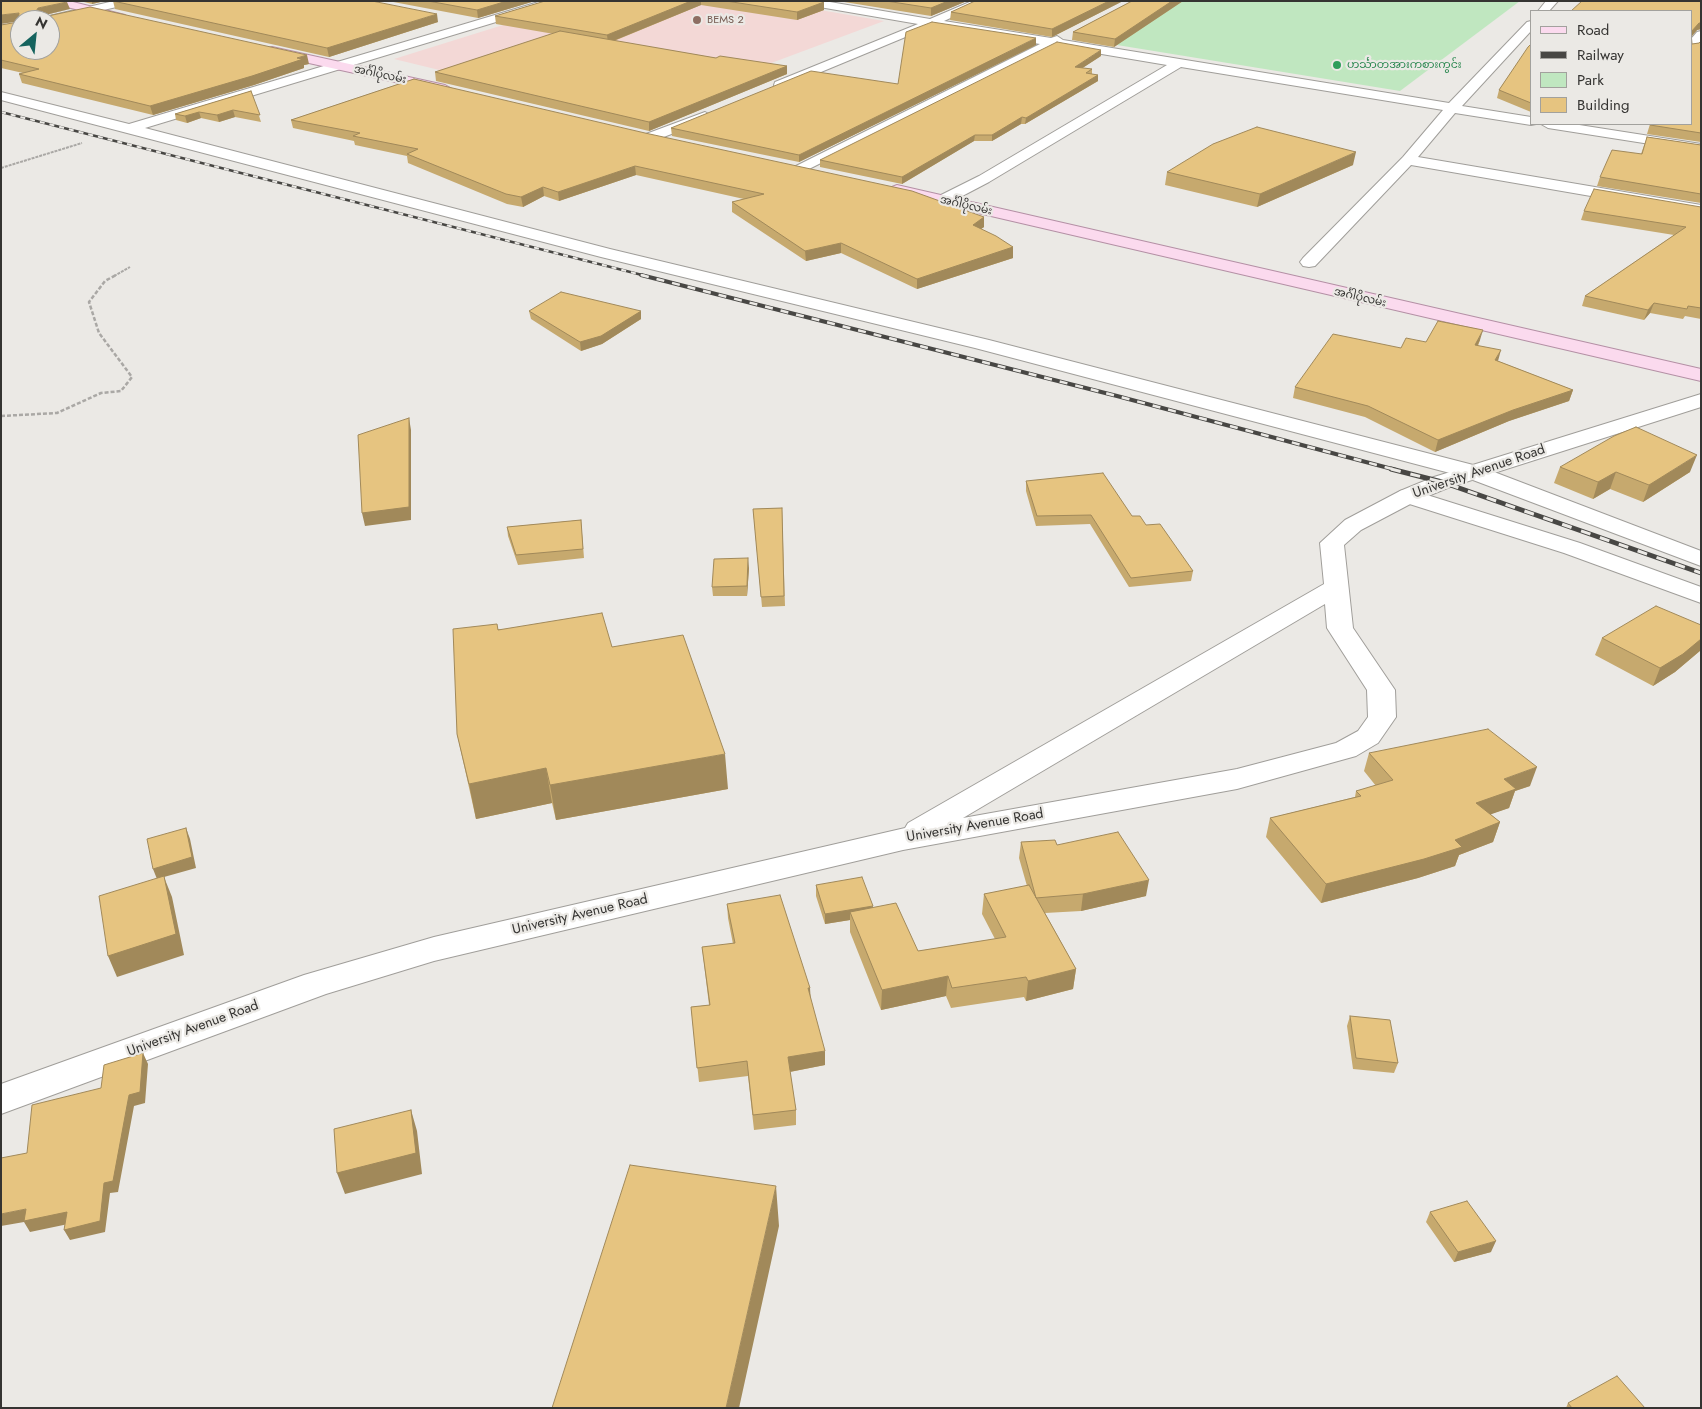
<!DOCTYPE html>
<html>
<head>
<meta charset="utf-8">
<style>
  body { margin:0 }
  #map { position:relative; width:1702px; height:1409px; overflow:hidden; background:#ebe9e5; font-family:Jost,sans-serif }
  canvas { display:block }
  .frame { position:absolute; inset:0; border:2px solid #353432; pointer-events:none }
  .legend { position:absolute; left:1530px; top:10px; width:162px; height:115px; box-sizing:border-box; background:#ebe9e5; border:1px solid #a2a19d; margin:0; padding:6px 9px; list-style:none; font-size:15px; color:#353432 }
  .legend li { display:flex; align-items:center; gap:10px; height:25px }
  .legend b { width:25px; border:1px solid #a2a19d }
  .north { position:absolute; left:10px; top:10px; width:50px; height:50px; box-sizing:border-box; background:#ebe9e5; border:1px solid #a2a19d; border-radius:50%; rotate:28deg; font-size:14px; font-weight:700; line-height:20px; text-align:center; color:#353432 }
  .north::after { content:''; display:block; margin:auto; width:18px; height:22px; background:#15635e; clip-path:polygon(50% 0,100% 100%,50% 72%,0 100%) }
</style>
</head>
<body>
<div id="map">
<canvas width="1702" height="1409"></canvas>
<div class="frame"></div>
<ul class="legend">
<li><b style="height:6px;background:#fbdaee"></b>Road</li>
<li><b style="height:6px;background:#484744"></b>Railway</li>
<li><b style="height:14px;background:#c0e7c0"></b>Park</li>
<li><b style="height:14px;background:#e6c480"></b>Building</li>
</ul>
<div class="north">N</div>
</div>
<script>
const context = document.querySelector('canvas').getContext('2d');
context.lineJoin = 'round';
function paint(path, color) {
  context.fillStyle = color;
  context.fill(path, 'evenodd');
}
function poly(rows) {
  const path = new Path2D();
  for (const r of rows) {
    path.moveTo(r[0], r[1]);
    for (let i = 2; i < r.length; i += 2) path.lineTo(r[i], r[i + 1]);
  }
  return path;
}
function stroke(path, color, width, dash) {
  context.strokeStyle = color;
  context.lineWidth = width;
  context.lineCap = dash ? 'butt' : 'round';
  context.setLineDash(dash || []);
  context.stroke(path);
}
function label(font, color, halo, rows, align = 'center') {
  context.font = font + ' Jost,"Noto Sans Myanmar",sans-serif';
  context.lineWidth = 4.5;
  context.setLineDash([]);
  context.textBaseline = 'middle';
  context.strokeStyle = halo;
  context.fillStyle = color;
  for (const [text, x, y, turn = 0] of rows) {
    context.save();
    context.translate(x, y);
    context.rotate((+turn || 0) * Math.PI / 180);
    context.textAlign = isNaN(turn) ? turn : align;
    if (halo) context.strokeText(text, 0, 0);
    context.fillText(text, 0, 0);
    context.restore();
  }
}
paint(poly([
  [580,1,768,1,884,21,629,116,394,59]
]), '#f3d8d6');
paint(poly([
  [1156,1,1520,1,1400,91,1080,39]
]), '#c0e7c0');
const street = poly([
  [114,1,135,1,130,4,50,22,50,20,39,20,41,18,114,1],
  [542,1,560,1,559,3,145,128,610,249,989,340,1481,467,1701,551,1701,566,1465,477,975,348,601,257,1,100,1,92,129,124,542,1],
  [797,1,824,1,930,19,972,1,987,1,944,21,1051,38,1057,36,1063,40,1449,103,1527,22,1531,21,1531,31,1462,106,1531,117,1531,124,1536,124,1531,125,1455,113,1418,157,1701,205,1701,215,1411,165,1315,266,1309,267,1303,266,1300,262,1303,258,1403,157,1443,110,1181,67,989,182,949,203,937,203,935,200,937,197,979,176,1167,65,1054,46,799,174,794,173,792,170,794,167,1040,44,932,26,780,89,775,88,774,85,775,82,918,24,802,4,797,1],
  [1546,1,1558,1,1549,11,1538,11,1546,1],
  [1701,31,1701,42,1695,49,1691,50,1691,39,1697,32,1701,31],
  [705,112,712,116,710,119,656,140,646,140,644,137,646,134,705,112],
  [1541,124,1573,124,1701,144,1701,152,1548,128,1541,124],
  [1408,489,1580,543,1701,587,1701,603,1564,553,1400,501,1397,496,1400,491,1408,489]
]);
const secondary = poly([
  [1701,394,1701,407,1450,487,1416,501,1361,530,1344,545,1353,628,1395,690,1396,717,1378,743,1356,756,1237,789,903,850,434,961,326,994,1,1114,1,1084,304,975,434,937,905,828,908,823,1324,584,1320,543,1345,520,1400,491,1434,477,1701,394],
  [1325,604,1327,628,1367,690,1368,717,1358,731,1336,743,1237,769,963,818,1325,604]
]);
const primary = poly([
  [49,1,69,1,125,15,127,17,121,20,50,3,49,1],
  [272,47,445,85,452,89,445,93,268,54,266,51,268,48,272,47],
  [897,185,1701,369,1701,381,892,193,889,190,892,187,897,185]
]);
stroke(street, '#a09e9a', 2);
stroke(secondary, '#a09e9a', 2);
stroke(primary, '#b490a5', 2);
stroke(poly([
  [1,168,82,143],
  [114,276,130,267]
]), '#aaa8a5', 2, [3, 1]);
stroke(poly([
  [1,416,57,413,101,393,121,391,132,377,99,333,89,302,105,281,116,275]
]), '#aaa8a5', 2.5, [4, 2]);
paint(street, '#fff');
paint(secondary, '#fff');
paint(primary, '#fbdaee');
const railFar2 = poly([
  [1,112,646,276]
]);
const railFar1 = poly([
  [641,275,1117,396,1396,470]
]);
const rail = poly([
  [1391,469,1442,482,1701,573]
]);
stroke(railFar2, '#484744', 2.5);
stroke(railFar1, '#484744', 4);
stroke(rail, '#484744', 5);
stroke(railFar2, '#ebe9e5', 2, [5]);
stroke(railFar1, '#ebe9e5', 2.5, [8]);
stroke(rail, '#ebe9e5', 3, [10]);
paint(poly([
  [80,1,105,1,92,4],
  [113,1,438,22,329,57,115,9],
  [388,1,535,1,478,18],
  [545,1,821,1,824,10,797,20,701,5,614,41,716,58,787,66,787,74,649,131,436,81,435,72,554,34,496,24,495,16],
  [838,1,967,1,931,16],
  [1123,1,1052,37,950,20,951,12],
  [1132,1,1183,1,1114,47,1072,40,1073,32],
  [1701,1,1701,29,1697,30,1692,36,1692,44,1699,43,1701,41,1701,142,1647,134,1650,124,1691,124,1691,11],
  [70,9,45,15,309,64,304,65,304,68,254,85,153,115,22,83,19,74,23,73,1,68,1,25,18,22,18,21,1,24],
  [1531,44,1531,112,1497,98,1499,90],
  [1036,45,799,162,672,136,671,128,898,84],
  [1101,56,1082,68,1092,69,1092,74,1098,75,1098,81,1025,124,1021,124,992,141,974,141,902,184,820,167,820,160],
  [414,79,984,217,984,227,981,229,1013,247,1013,258,917,289,841,253,806,261,732,212,732,202,744,199,636,175,559,201,544,196,523,207,507,204,408,163,407,156,355,145,354,141,293,128,291,120],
  [251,91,261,122,235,117,219,122,201,118,187,123,176,120,175,114],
  [1647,137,1701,145,1701,203,1597,186,1600,177,1641,154],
  [1353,165,1257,207,1165,185,1167,172],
  [1701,207,1701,319,1685,316,1683,319,1650,313,1644,320,1582,306,1585,296,1674,235,1581,220,1584,211],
  [529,311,641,319,602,344,581,351,531,319],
  [1480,340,1478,346,1498,361,1573,390,1569,401,1509,421,1435,452,1365,417,1293,398,1295,387,1401,348,1426,342],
  [1560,467,1690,472,1643,502,1610,489,1593,499,1554,483],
  [1026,481,1132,516,1146,525,1193,571,1191,581,1129,587,1090,524,1036,526,1026,491],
  [782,508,785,606,762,607,753,509],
  [581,520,584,558,518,565,508,536,507,527],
  [749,568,747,596,713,596,712,587],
  [497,624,498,629,612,647,728,789,556,820,552,803,476,819,457,734],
  [1701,625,1701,650,1675,672,1653,686,1595,655,1602,638],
  [1369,753,1530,786,1515,791,1509,808,1490,814,1500,822,1493,842,1459,855,1455,866,1418,878,1321,903,1266,837,1270,818,1355,797,1356,791,1376,786,1364,771],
  [1021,842,1057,845,1146,896,1081,911,1045,913,1076,969,1073,989,1026,1001,1024,997,951,1008,946,996,881,1010,850,932,850,920,825,924,816,896,816,885,872,907,918,951,995,939,982,914,984,894,1027,886,1019,858],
  [727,904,810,999,825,1065,790,1072,796,1110,796,1125,754,1130,748,1076,699,1082,691,1007,709,1005,702,947,733,944,728,918],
  [1350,1016,1398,1063,1394,1073,1353,1069,1347,1026],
  [1430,1212,1491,1252,1454,1262,1426,1222],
  [1568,1403,1645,1408,1566,1408]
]), '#c6a96e');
paint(poly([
  [92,1,105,1,92,4],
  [507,1,535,1,478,18,477,10],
  [691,1,701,1,701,5,608,43,607,35],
  [948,1,967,1,931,16,931,8],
  [1109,1,1123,1,1052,37,1052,29],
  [1172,1,1183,1,1114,47,1115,39],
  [67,2,70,9,41,16,35,13,38,8],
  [824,2,824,10,797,20,797,12],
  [19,13,20,21,1,24,1,15],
  [437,14,438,22,329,57,327,48],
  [1699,23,1701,23,1701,29,1697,30,1691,37,1691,32],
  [1036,38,1036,45,799,162,799,155],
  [1101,50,1101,56,1075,73,1075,67],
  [307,55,309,64,304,65,304,68,254,85,153,115,150,106],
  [787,66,787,74,649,131,649,122],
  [1098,75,1098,81,1025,124,1026,118],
  [233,110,235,117,219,122,217,115],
  [199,112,201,118,187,123,185,116],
  [1022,117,1021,124,992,141,992,135],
  [975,135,974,141,902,184,902,177],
  [1356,152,1353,165,1257,207,1260,194],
  [635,166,636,175,559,201,558,192],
  [543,187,544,196,523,207,521,197],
  [984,217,984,227,972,235,973,225],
  [841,243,841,253,806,261,805,251],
  [1013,247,1013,258,917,289,917,279],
  [1654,303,1650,313,1644,320,1648,310],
  [641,311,641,319,602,344,581,351,580,342],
  [1483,330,1480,340,1472,356,1475,345],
  [1501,350,1498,361,1495,360],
  [1573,390,1569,401,1509,421,1435,452,1438,440,1513,410],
  [409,418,411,430,411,520,365,526,362,513],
  [1697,455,1690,472,1643,502,1649,485],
  [1616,472,1610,489,1593,499,1598,482],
  [748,558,749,568,747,596,747,586],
  [1701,639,1701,650,1675,672,1653,686,1660,668],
  [725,754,728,789,556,820,550,785],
  [1537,767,1530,786,1515,791,1509,808,1469,822,1476,803,1504,779],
  [546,768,552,803,476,819,469,784],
  [1500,822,1493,842,1459,855,1455,866,1418,878,1321,903,1326,884,1455,840],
  [186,828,190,839,196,868,164,877,172,897,184,955,117,977,108,956,157,879,153,869],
  [1149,880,1146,896,1081,911,1083,894],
  [873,906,872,916,850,912,850,920,825,924,825,914],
  [1076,969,1073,989,1026,1001,1028,981],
  [948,976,946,996,881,1010,882,990],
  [808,988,810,988,811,1003],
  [825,1051,825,1065,789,1072,788,1057],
  [143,1053,148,1064,145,1103,134,1106,118,1192,110,1193,105,1232,70,1240,64,1230,104,1183,129,1095],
  [411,1110,417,1131,422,1174,345,1194,337,1173],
  [776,1186,779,1226,739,1408,726,1408],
  [26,1209,67,1212,73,1223,30,1232,24,1222,1,1226,1,1214],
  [1496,1241,1491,1252,1454,1262,1458,1252]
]), '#a1895a');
const building = poly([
  [1,1,65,1,67,2,38,8,35,13,48,16,90,7,307,55,297,58,303,59,252,76,150,106,19,74,39,69,1,60,1,25,18,22,19,13,1,15,1,1],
  [20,20,50,20,50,50,20,50,20,20],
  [113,1,372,1,437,14,327,48,113,1],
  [428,1,507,1,477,10,428,1],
  [545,1,691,1,607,35,495,16,545,1],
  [726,1,821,1,824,2,797,12,726,1],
  [886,1,948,1,931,8,886,1],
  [975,1,1109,1,1052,29,951,12,975,1],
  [1132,1,1172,1,1115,39,1073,32,1132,1],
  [1582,1,1701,1,1701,23,1699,23,1691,32,1692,44,1699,43,1701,41,1701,133,1650,125,1650,124,1691,124,1691,11,1571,11,1582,1],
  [932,22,1036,38,799,155,671,128,811,71,898,84,906,32,932,22],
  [560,31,716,58,720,56,787,66,649,122,435,72,560,31],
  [1057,42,1101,50,1075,67,1092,69,1086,73,1098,75,1026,118,1022,117,992,135,975,135,902,177,820,160,1057,42],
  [1531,44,1531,103,1499,90,1528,47,1531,44],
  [414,79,645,133,912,191,984,217,973,225,996,236,1013,247,917,279,841,243,805,251,732,202,764,194,635,166,558,192,543,187,521,197,506,194,407,154,418,149,353,136,360,133,291,120,414,79],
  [251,91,260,115,233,110,217,115,199,112,185,116,175,114,251,91],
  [1257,127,1356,152,1260,194,1167,172,1213,144,1257,127],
  [1647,137,1701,145,1701,194,1600,177,1612,150,1642,154,1647,137],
  [1594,189,1701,207,1701,308,1688,306,1687,309,1654,303,1648,310,1585,296,1686,227,1584,211,1594,189],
  [561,292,641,311,601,336,580,342,529,311,561,292],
  [1438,321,1483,330,1475,345,1501,350,1495,360,1573,390,1513,410,1438,440,1368,406,1295,387,1333,334,1401,348,1406,338,1426,342,1438,321],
  [409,418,409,507,362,513,358,435,409,418],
  [1636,427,1697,455,1649,485,1616,472,1598,482,1560,467,1614,436,1636,427],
  [1103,473,1132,516,1140,516,1146,525,1160,524,1193,571,1131,578,1091,515,1037,516,1026,481,1103,473],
  [782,508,784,596,761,597,753,509,782,508],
  [581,520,583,549,516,555,507,527,581,520],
  [748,558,747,586,712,587,714,559,748,558],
  [1656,606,1701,625,1701,639,1683,654,1660,668,1602,638,1656,606],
  [602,613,612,647,683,635,725,754,550,785,546,768,469,784,457,734,453,629,497,624,498,630,602,613],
  [1488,729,1537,767,1504,779,1516,789,1476,803,1500,822,1455,840,1462,847,1424,859,1326,884,1270,818,1361,796,1356,791,1393,780,1369,753,1488,729],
  [186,828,192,857,153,869,147,839,186,828],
  [1118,832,1149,880,1083,894,1036,898,1021,842,1055,840,1057,845,1118,832],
  [164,876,176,934,108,956,99,896,164,876],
  [862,877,873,906,825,914,816,885,862,877],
  [1029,885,1076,969,1028,981,1026,977,952,988,948,976,882,990,850,912,896,903,918,951,1006,937,984,894,1029,885],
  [780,895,810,988,808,988,825,1051,788,1057,796,1110,753,1115,747,1061,697,1068,691,1007,710,1005,702,947,735,943,727,904,780,895],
  [1350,1016,1390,1020,1398,1063,1356,1058,1350,1016],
  [143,1053,140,1092,129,1095,113,1181,104,1183,100,1221,64,1230,67,1212,24,1221,26,1209,1,1214,1,1158,27,1153,32,1105,101,1088,104,1065,143,1053],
  [411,1110,416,1153,337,1173,334,1129,411,1110],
  [630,1165,776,1186,726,1408,552,1408,630,1165],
  [1467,1201,1496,1241,1458,1252,1430,1212,1467,1201],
  [1617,1376,1645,1408,1572,1408,1568,1403,1617,1376]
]);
paint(building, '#e6c480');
stroke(building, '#a1895a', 1);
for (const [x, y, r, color] of [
  [697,20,5,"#8d6e63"],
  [1337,65,5,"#2e9e5b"]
]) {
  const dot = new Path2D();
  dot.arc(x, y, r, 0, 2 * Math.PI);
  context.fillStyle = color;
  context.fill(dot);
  stroke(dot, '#ebe9e5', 2);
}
label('11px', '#785e54', '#ebe9e5', [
  ["BEMS 2",707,20]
], 'left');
label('11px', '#27864d', '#ebe9e5', [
  ["ဟင်္သာတအားကစားကွင်း",1347,65]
], 'left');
label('11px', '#353432', '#ebe9e5', [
  ["အင်္ဂါပိုလမ်း",380,75,12],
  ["အင်္ဂါပိုလမ်း",966,206,13],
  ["အင်္ဂါပိုလမ်း",1360,298,13]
]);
label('14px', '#353432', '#ebe9e5', [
  ["University Avenue Road",1479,472,-19],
  ["University Avenue Road",975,826,-10],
  ["University Avenue Road",580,915,-13],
  ["University Avenue Road",193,1029,-20]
]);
</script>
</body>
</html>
